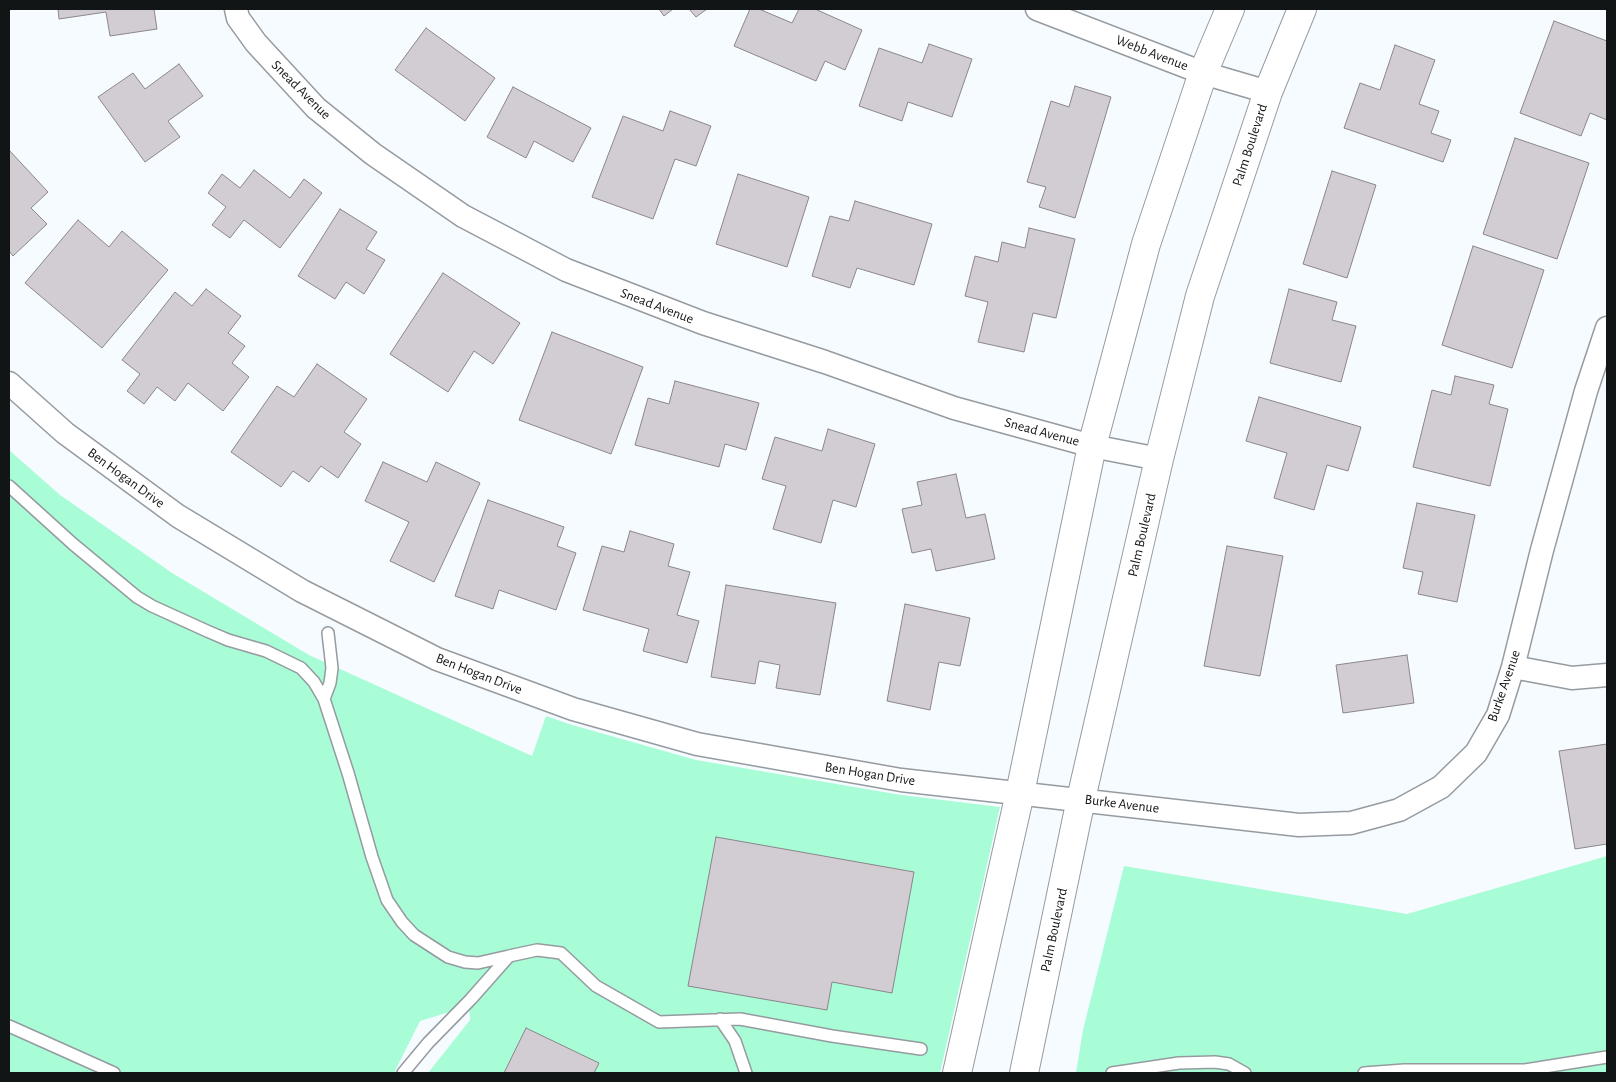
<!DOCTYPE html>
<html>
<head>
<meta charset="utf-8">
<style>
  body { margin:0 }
  #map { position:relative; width:1616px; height:1082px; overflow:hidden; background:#f5fbff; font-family:"Alegreya Sans",sans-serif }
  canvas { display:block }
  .frame { position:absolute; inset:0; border:10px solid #121516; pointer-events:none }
</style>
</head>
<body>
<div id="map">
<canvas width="1616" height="1082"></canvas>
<div class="frame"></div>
</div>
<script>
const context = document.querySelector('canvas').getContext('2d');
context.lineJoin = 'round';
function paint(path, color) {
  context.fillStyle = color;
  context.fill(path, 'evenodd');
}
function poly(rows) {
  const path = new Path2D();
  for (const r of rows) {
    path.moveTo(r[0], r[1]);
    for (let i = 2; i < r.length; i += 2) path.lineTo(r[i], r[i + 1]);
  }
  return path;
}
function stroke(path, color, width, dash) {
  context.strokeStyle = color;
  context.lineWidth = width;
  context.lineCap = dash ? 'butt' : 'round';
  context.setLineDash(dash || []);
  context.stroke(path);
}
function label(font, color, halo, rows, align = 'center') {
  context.font = font + ' "Alegreya Sans",sans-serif';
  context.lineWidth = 4;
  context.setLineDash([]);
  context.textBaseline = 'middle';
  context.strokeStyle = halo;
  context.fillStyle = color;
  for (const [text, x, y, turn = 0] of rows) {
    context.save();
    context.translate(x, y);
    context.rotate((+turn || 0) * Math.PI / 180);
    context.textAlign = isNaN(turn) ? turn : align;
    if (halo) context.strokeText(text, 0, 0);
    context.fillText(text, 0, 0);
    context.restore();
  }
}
paint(poly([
  [9,450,60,495,172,573,309,655,532,756,546,716,569,724,696,760,901,795,1000,807,940,1073,428,1073,470,1020,469,1006,420,1021,394,1073,9,1073],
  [1607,856,1607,1073,1076,1073,1083,1030,1124,866,1407,914]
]), '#a8fcd6');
const building = poly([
  [58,9,154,9,157,29,110,36,106,12,59,19,58,9],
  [659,9,673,9,664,16,659,9],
  [689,9,707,9,696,17,689,9],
  [750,9,759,9,792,23,799,9,815,9,862,30,845,70,825,61,816,81,734,46,750,9],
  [1554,21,1607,41,1607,120,1590,113,1581,136,1520,113,1554,21],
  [426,28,495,78,465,121,395,70,426,28],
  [929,44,972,59,952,117,908,102,902,121,859,106,879,48,922,63,929,44],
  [1395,45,1435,60,1419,104,1439,111,1431,133,1451,140,1443,162,1344,128,1360,83,1380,90,1395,45],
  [179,64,203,96,168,121,180,137,145,162,98,97,133,73,145,89,179,64],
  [1075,86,1111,97,1075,218,1039,207,1046,187,1027,182,1051,101,1069,107,1075,86],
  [513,87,591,128,573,162,534,141,526,158,487,137,513,87],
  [670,111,711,126,696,166,675,159,653,219,592,197,623,116,663,131,670,111],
  [1515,138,1589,163,1557,259,1483,234,1515,138],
  [9,150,48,192,31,208,47,224,13,256,9,251,9,150],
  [254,170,290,198,304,179,322,193,280,248,244,220,230,238,212,225,226,207,208,193,222,174,240,188,254,170],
  [1332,171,1376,185,1347,278,1303,264,1332,171],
  [738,174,809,197,787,267,716,244,738,174],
  [855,201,932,224,914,285,857,268,850,288,812,276,830,216,849,221,855,201],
  [340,209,377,232,366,249,385,260,364,294,346,282,335,299,298,276,340,209],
  [78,220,109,247,122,231,168,270,102,348,25,283,78,220],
  [1029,228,1075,239,1056,318,1033,313,1024,352,978,342,988,302,965,296,975,256,998,262,1002,242,1025,248,1029,228],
  [1473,246,1544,270,1512,368,1442,345,1473,246],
  [443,273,520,323,493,364,474,351,448,392,390,354,443,273],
  [206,289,241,316,228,333,245,346,232,363,249,377,223,411,188,383,175,401,157,387,144,404,127,391,140,374,122,360,175,292,192,306,206,289],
  [1289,289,1337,302,1332,320,1356,326,1341,382,1270,363,1289,289],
  [552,332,643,367,611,454,519,420,552,332],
  [317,364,367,399,344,432,361,444,338,478,321,466,309,482,293,471,281,487,231,452,277,386,294,397,317,364],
  [1455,376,1494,385,1489,404,1508,409,1490,486,1413,467,1432,390,1451,395,1455,376],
  [675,381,759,403,746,450,725,444,719,467,635,445,648,398,669,404,675,381],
  [1259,397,1361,427,1348,471,1327,465,1314,510,1274,498,1287,453,1246,441,1259,397],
  [828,429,875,444,856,507,833,500,821,543,773,529,786,486,762,479,775,437,822,451,828,429],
  [383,462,427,482,436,462,480,483,434,582,390,561,409,522,365,501,383,462],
  [956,474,966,518,985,514,995,559,936,571,931,549,912,553,902,509,922,505,917,482,956,474],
  [488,500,564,527,557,546,576,553,556,610,499,590,493,609,455,596,488,500],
  [1417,503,1475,515,1457,602,1418,594,1423,572,1403,568,1417,503],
  [630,531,674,544,668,566,690,572,677,615,699,621,687,663,643,651,649,629,583,610,602,546,624,552,630,531],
  [1227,546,1283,556,1260,676,1204,666,1227,546],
  [726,585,836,603,820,695,776,688,780,665,759,661,755,684,711,677,726,585],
  [905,604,970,618,960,666,939,662,930,710,887,701,905,604],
  [1407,655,1414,703,1343,713,1336,665,1407,655],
  [1607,744,1607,844,1575,849,1559,751,1607,744],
  [716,837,914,872,892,993,832,982,827,1010,688,986,716,837],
  [526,1028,599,1063,594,1073,504,1073,526,1028]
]);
paint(building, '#d2cdd2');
stroke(building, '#8b868b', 1);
const service = poly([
  [9,486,73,544,137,597,152,606,207,631,228,640,266,651,301,668,314,682,324,699],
  [328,633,332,668,330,683,324,699,348,773,372,857,387,900,402,922,414,935,448,957,465,962,478,963,509,956,471,999,428,1043,403,1073],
  [509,956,537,950,561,953,596,986,659,1022,740,1019,832,1036,921,1049],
  [720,1019,735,1041,746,1073],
  [9,1026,114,1073],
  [1112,1073,1179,1063,1215,1062,1229,1064,1245,1073],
  [1364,1073,1404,1070,1525,1070,1607,1057]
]);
const minor = poly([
  [236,9,238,18,256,43,316,108,373,154,463,216,566,270,703,323,825,362,954,408,1092,446,1159,459],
  [1037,9,1203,73,1268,92],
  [9,383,65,433,178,516,302,591,437,659,573,709,697,744,901,780,1299,825,1351,823,1399,810,1441,787,1476,753,1498,715,1513,667,1542,550,1586,391,1607,328],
  [1513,667,1572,678,1607,675]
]);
const tertiary = poly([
  [957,1073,1020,793,1092,446,1146,244,1203,73,1230,9],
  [1024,1073,1081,799,1159,459,1200,296,1268,92,1302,9]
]);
stroke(service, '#959ba0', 14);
stroke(minor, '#959ba0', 25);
stroke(tertiary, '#959ba0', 30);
stroke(service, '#fff', 11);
stroke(minor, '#fff', 22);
stroke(tertiary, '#fff', 28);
label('14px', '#121516', '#fff', [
  ["Webb Avenue",1152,53,21],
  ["Snead Avenue",301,90,45],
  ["Palm Boulevard",1250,145,-72],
  ["Snead Avenue",657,306,21],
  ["Snead Avenue",1042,432,15],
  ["Ben Hogan Drive",126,478,36],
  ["Palm Boulevard",1142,535,-77],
  ["Ben Hogan Drive",479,674,21],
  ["Burke Avenue",1504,686,-71],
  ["Ben Hogan Drive",870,774,9],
  ["Burke Avenue",1122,804,7],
  ["Palm Boulevard",1054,930,-78]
]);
</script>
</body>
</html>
